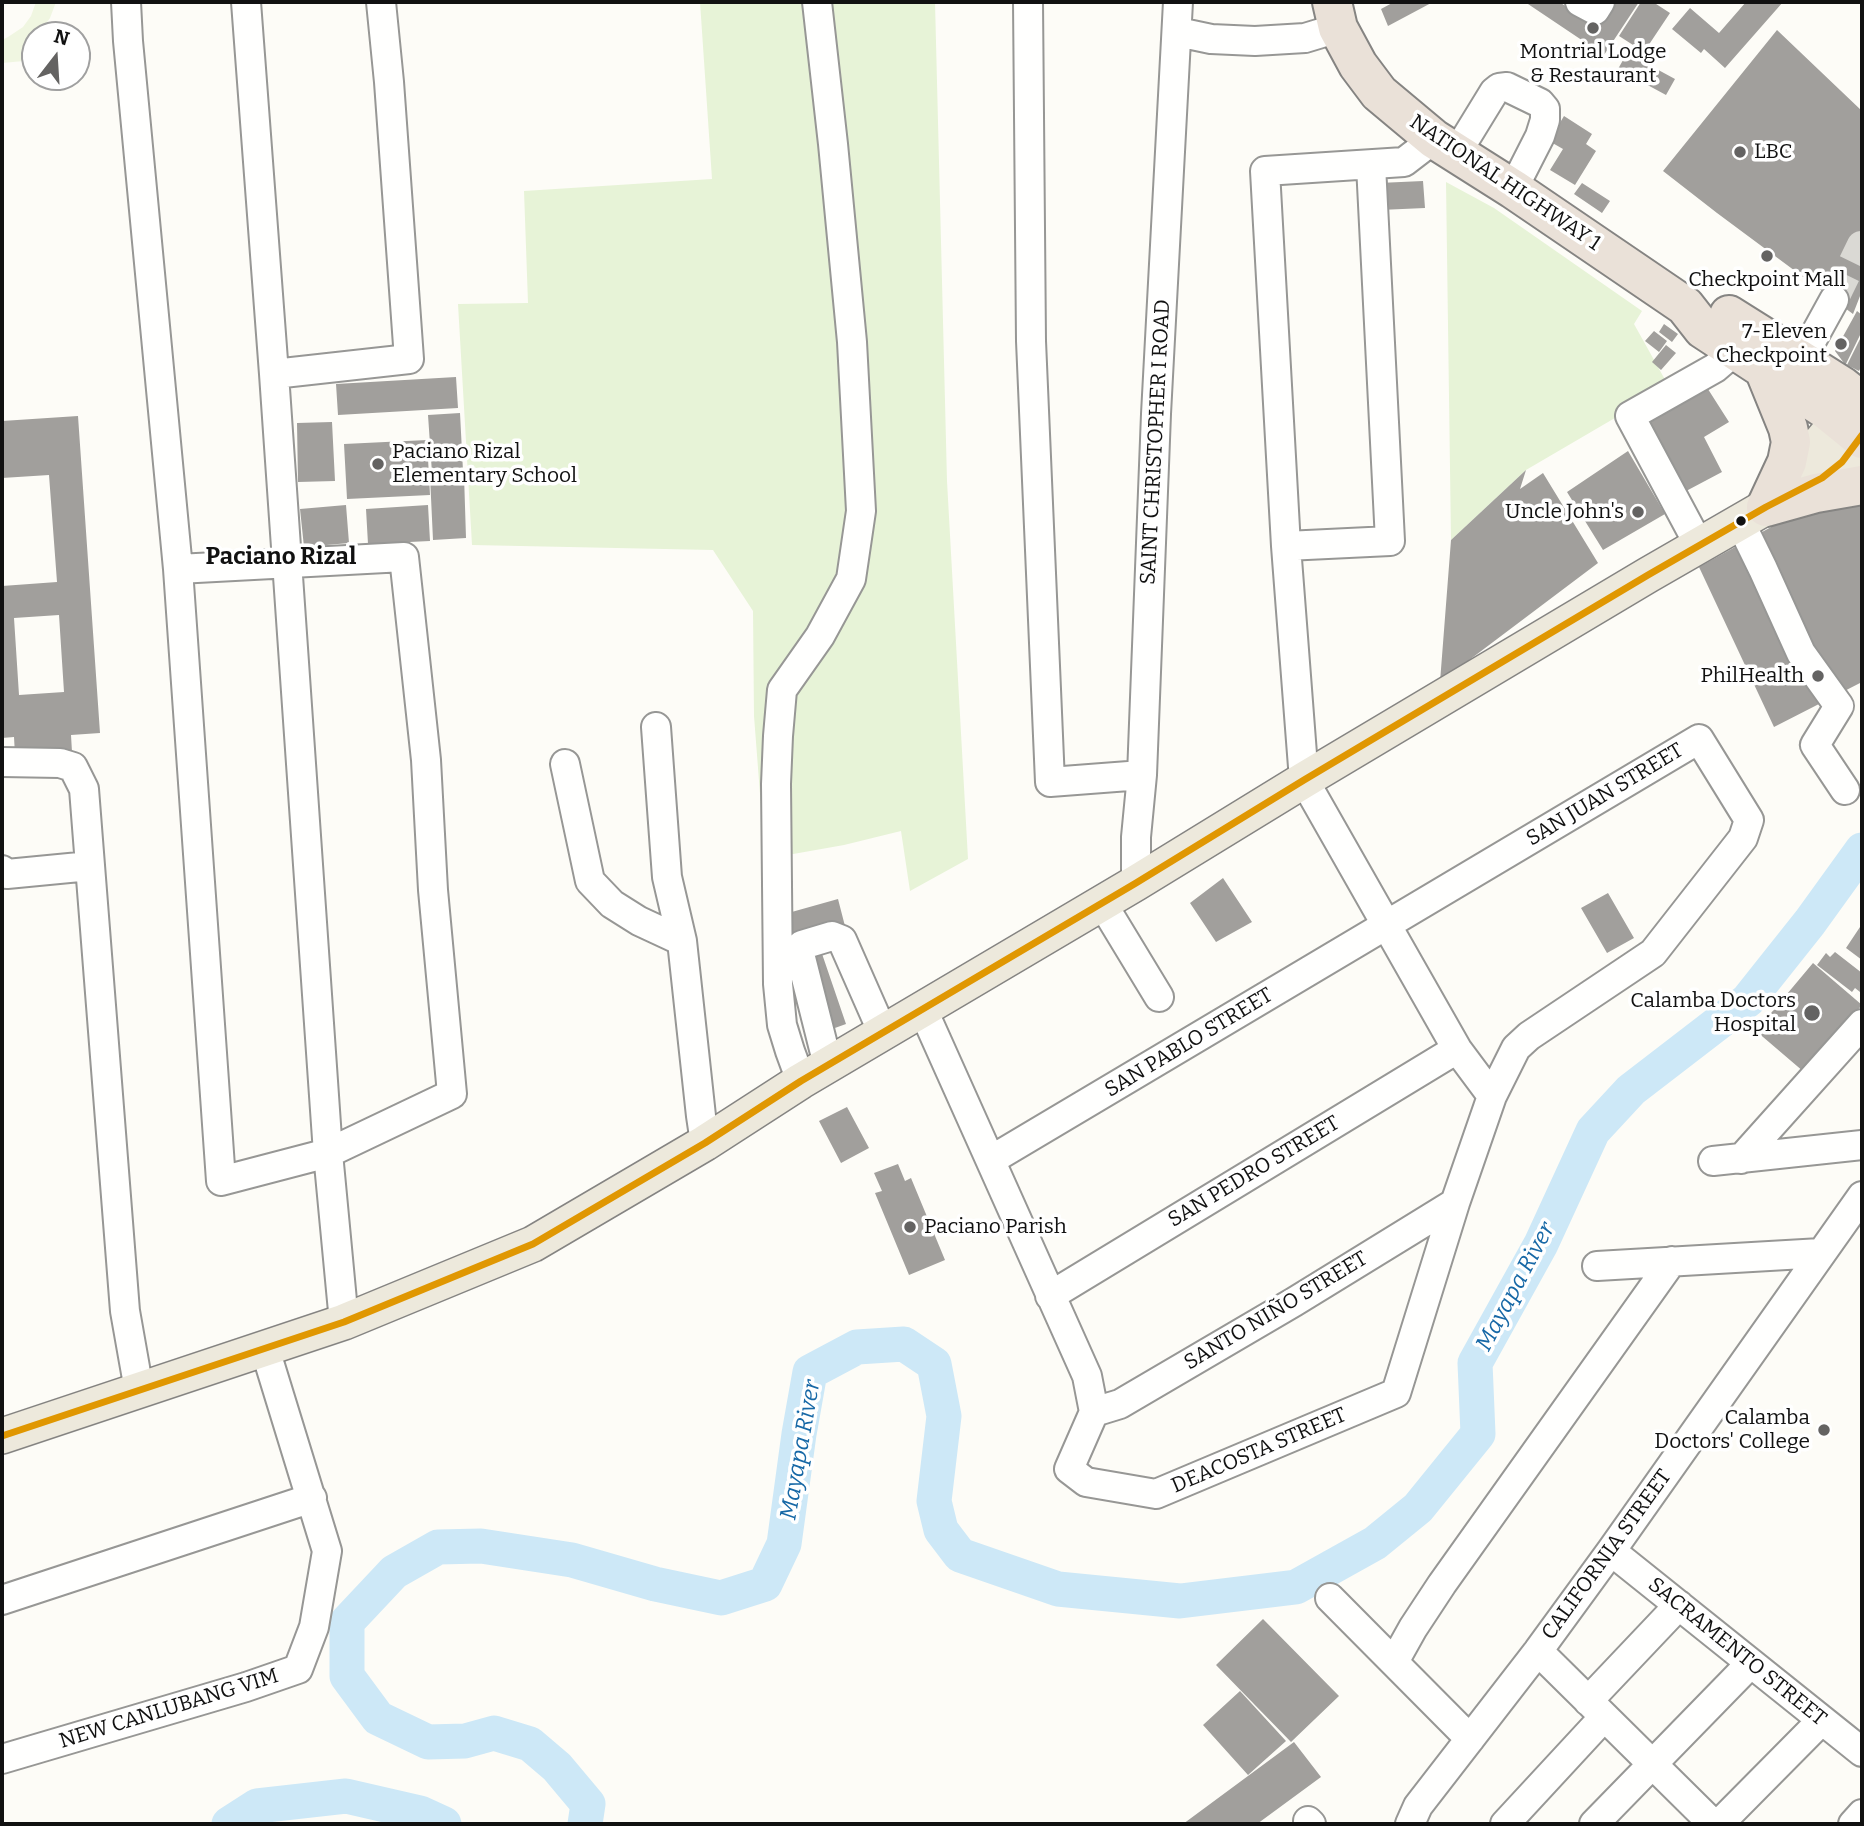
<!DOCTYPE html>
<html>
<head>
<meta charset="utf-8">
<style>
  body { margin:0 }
  #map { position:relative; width:1864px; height:1826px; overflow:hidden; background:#fdfcf7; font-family:Bitter,serif }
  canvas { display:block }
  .frame { position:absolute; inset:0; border:4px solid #111; pointer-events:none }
  .north { position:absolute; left:21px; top:21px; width:70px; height:70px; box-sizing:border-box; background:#fff; border:2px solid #a0a0a0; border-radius:50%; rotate:17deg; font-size:19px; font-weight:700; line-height:28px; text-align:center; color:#111 }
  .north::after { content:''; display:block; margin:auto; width:24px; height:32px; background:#646362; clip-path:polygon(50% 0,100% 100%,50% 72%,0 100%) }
</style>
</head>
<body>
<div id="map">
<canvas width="1864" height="1826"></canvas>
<div class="frame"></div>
<div class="north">N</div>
</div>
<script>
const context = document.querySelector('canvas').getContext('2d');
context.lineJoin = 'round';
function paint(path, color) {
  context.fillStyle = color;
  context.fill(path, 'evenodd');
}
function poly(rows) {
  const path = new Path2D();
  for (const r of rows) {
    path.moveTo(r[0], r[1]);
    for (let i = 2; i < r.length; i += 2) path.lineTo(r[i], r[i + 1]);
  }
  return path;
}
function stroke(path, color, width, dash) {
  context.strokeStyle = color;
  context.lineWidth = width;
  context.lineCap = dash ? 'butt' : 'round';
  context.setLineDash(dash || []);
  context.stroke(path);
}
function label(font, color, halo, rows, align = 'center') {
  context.font = font + ' Bitter,serif';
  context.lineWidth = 7;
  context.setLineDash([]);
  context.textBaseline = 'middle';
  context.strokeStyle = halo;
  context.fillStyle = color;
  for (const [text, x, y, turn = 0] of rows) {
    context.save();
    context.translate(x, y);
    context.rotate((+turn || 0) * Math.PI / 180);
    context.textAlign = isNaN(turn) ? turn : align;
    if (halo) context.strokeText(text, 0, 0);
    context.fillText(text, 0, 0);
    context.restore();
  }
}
paint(poly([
  [700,2,935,2,947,481,968,859,910,891,901,831,844,845,765,859,754,716,753,611,713,550,472,545,458,304,528,303,524,191,712,179],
  [1446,182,1494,208,1642,311,1634,324,1668,385,1632,408,1526,470,1451,540]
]), '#e7f3d7');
paint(poly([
  [36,2,56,2,50,18,38,35,35,35,35,60,2,63,2,40,8,37,23,27,31,16]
]), '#f0f6e1');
stroke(poly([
  [229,1824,257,1806,346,1796,420,1813,444,1824],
  [585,1824,588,1804,557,1767,530,1744,494,1733,465,1741,428,1742,378,1718,347,1676,347,1622,394,1572,438,1547,481,1546,572,1560,655,1584,721,1598,765,1584,784,1544,799,1434,810,1372,857,1347,904,1344,934,1364,944,1416,934,1501,941,1530,960,1555,1058,1589,1180,1601,1296,1587,1375,1543,1418,1508,1478,1434,1475,1363,1541,1244,1593,1131,1631,1090,1748,1000,1810,922,1862,850]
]), '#cde8f7', 35);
paint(poly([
  [1394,2,1433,2,1388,26,1381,9],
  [1525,2,1559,2,1598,26,1613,2,1639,2,1604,55],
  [1641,2,1653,2,1670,13,1644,52,1619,36],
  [1746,2,1783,2,1725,68,1704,49,1701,53,1672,29,1690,8,1719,33],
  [1777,30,1862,111,1862,291,1853,314,1717,213,1663,171],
  [1627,53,1675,79,1666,95,1618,69],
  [1564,116,1592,134,1586,144,1596,151,1575,185,1550,170,1563,149,1549,141],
  [1423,181,1425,208,1380,210,1379,183],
  [1582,183,1610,201,1602,213,1574,194],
  [1857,311,1862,315,1862,331,1844,368,1844,363,1835,351],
  [1664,324,1678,334,1672,342,1659,332],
  [1654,331,1667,341,1659,352,1645,341],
  [1862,335,1862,365,1859,371,1847,365],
  [1666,345,1676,353,1661,370,1652,362],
  [456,377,458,408,338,415,336,384],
  [1706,386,1729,422,1704,437,1722,472,1671,499,1638,425],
  [460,413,463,471,432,473,428,415],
  [78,416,100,733,71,735,72,752,15,755,14,737,2,738,2,586,57,582,49,475,2,478,2,421],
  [59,615,64,692,19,695,14,618],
  [332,422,335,481,298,482,297,423],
  [427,440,430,495,347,499,344,444],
  [1628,451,1665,514,1603,550,1567,492],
  [1526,470,1520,489,1543,473,1598,563,1440,682,1451,540],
  [464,475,466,538,433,540,430,476],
  [1862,504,1862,682,1774,727,1699,567,1800,511],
  [346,505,349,543,304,547,300,509],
  [428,505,430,541,368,544,366,509],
  [1223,878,1252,922,1216,942,1190,903],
  [1608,893,1634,938,1607,953,1581,908],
  [838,899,846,930,790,945,781,915],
  [1862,924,1862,960,1846,948],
  [819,945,846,1024,821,1033,794,953],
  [1835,952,1862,973,1862,989,1860,992,1855,988,1852,992,1817,965,1826,953,1830,957],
  [1813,963,1862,1005,1804,1072,1756,1031],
  [847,1107,869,1148,841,1163,819,1121],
  [898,1164,905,1181,911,1178,945,1260,909,1275,875,1193,882,1191,874,1173],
  [1263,1619,1339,1696,1291,1742,1216,1665],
  [1240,1691,1286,1741,1248,1775,1203,1725],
  [1294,1742,1321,1777,1257,1824,1183,1824]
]), '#a19f9c');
stroke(poly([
  [1834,300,1861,245,1862,246]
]), '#dad9d4', 28, [28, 14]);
const minor = poly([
  [126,2,128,41,178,569,221,1181,328,1153,452,1094,433,890,426,760,404,557,178,569],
  [246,2,274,374,328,1153,344,1322],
  [1028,2,1031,341,1050,782,1142,775],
  [1580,2,1595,10,1600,2],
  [1178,32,1211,39,1255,41,1305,38,1338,28],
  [1456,154,1494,92,1499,88,1507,87,1540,103,1545,109,1545,120,1540,136,1513,189],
  [1801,360,1834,300],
  [274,374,409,359,389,82,381,2],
  [1740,522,1763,569,1801,653,1839,706,1815,745,1845,790],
  [1699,545,1630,416,1715,368,1736,350],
  [1286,546,1390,541,1371,165],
  [656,727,667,877,682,941,701,1116,705,1143],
  [2,762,60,763,73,767,84,789,125,1311,139,1390],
  [565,764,590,881,612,904,639,921,682,941],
  [2,870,7,874,90,866],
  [1136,883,1136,837,1142,775,1156,414,1178,2],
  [1102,903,1159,997],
  [923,1010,1087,1376,1094,1412,1069,1469,1086,1482,1156,1494,1396,1393,1455,1203,1492,1096,1457,1049,1304,780,1286,546,1265,171,1404,162,1434,139],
  [828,1065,800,954,802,945,832,936,842,940,883,1033],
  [801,1081,790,1051,782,1025,778,984,776,784,778,736,782,690,820,636,851,579,861,511,852,342,833,144,817,2],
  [1741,1159,1862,1024],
  [991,1160,1699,739,1749,820,1743,838,1653,953,1529,1036,1516,1048,1492,1096],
  [1713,1161,1862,1145],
  [1597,1266,1821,1253],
  [1050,1296,1457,1049],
  [1094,1412,1120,1404,1294,1302,1455,1203],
  [1611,1551,1862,1752],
  [1330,1598,1470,1739],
  [2,1600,312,1498],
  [1538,1651,1713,1824],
  [1394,1662,1413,1628,1442,1584,1672,1261],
  [1588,1701,1679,1605],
  [2,1759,246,1687,298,1669,314,1627,327,1551,265,1349],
  [1308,1821,1311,1824],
  [1410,1824,1418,1806,1538,1651,1611,1551,1862,1196],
  [1505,1824,1604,1717],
  [1594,1824,1751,1663],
  [1719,1824,1822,1720],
  [1853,1824,1862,1814]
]);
const major = poly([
  [1777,494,1856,400],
  [2,1436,344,1322,533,1244,705,1143,801,1081,1136,883,1304,780,1648,575,1766,507,1822,478,1842,462,1862,435]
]);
const highway = poly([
  [1332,2,1338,28,1358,65,1379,93,1434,139,1513,189,1685,306,1703,329,1825,409,1862,439],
  [1729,315,1842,386,1862,402],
  [1764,369,1788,428,1791,442,1787,462,1766,507],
  [1766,507,1816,493,1862,485]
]);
stroke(minor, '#979795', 32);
stroke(major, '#858482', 38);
stroke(highway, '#858482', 42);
stroke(minor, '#fffffe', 28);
stroke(major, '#ede9dc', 35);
stroke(highway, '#eae1d8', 38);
stroke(poly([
  [2,1436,344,1322,533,1244,705,1143,801,1081,1136,883,1304,780,1648,575,1766,507,1822,478,1842,462,1862,435]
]), '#e09702', 7);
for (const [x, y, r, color] of [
  [1593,28,7,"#646362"],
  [1740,152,7,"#646362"],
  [1767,256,7,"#646362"],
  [1841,344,7,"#646362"],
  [378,464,7,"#646362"],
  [1638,512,7,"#646362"],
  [1741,521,6,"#111"],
  [1818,676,7,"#646362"],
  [1812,1013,9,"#646362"],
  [910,1227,7,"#646362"],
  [1824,1430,7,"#646362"]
]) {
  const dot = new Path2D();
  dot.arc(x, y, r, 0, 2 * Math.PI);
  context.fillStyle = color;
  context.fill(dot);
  stroke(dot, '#fff', 2.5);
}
label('21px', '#111', '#fff', [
  ["Montrial Lodge",1593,52,"center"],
  ["& Restaurant",1593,76,"center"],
  ["LBC",1754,152,"left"],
  ["Checkpoint Mall",1767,280,"center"],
  ["7-Eleven",1827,332],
  ["Checkpoint",1827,356],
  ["Paciano Rizal",392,452,"left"],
  ["Elementary School",392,476,"left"],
  ["Uncle John's",1624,512],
  ["PhilHealth",1804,676],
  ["Calamba Doctors",1796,1001],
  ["Hospital",1796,1025],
  ["Paciano Parish",924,1227,"left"],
  ["Calamba",1810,1418],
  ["Doctors' College",1810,1442]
], 'right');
label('21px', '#111', '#fff', [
  ["NATIONAL HIGHWAY 1",1505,183,34],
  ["SAINT CHRISTOPHER I ROAD",1156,442,-87],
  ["SAN JUAN STREET",1605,795,-31],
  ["SAN PABLO STREET",1189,1043,-31],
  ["SAN PEDRO STREET",1254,1172,-31],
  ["SANTO NIÑO STREET",1276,1311,-31],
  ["DEACOSTA STREET",1259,1451,-23],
  ["CALIFORNIA STREET",1607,1555,-54],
  ["SACRAMENTO STREET",1737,1652,39],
  ["NEW CANLUBANG VIM",169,1709,-17]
]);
label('italic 23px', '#1768a6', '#fff', [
  ["Mayapa River",1516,1287,-62],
  ["Mayapa River",801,1450,-80]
]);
label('bold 24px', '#111', '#fff', [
  ["Paciano Rizal",281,557]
]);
</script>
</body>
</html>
